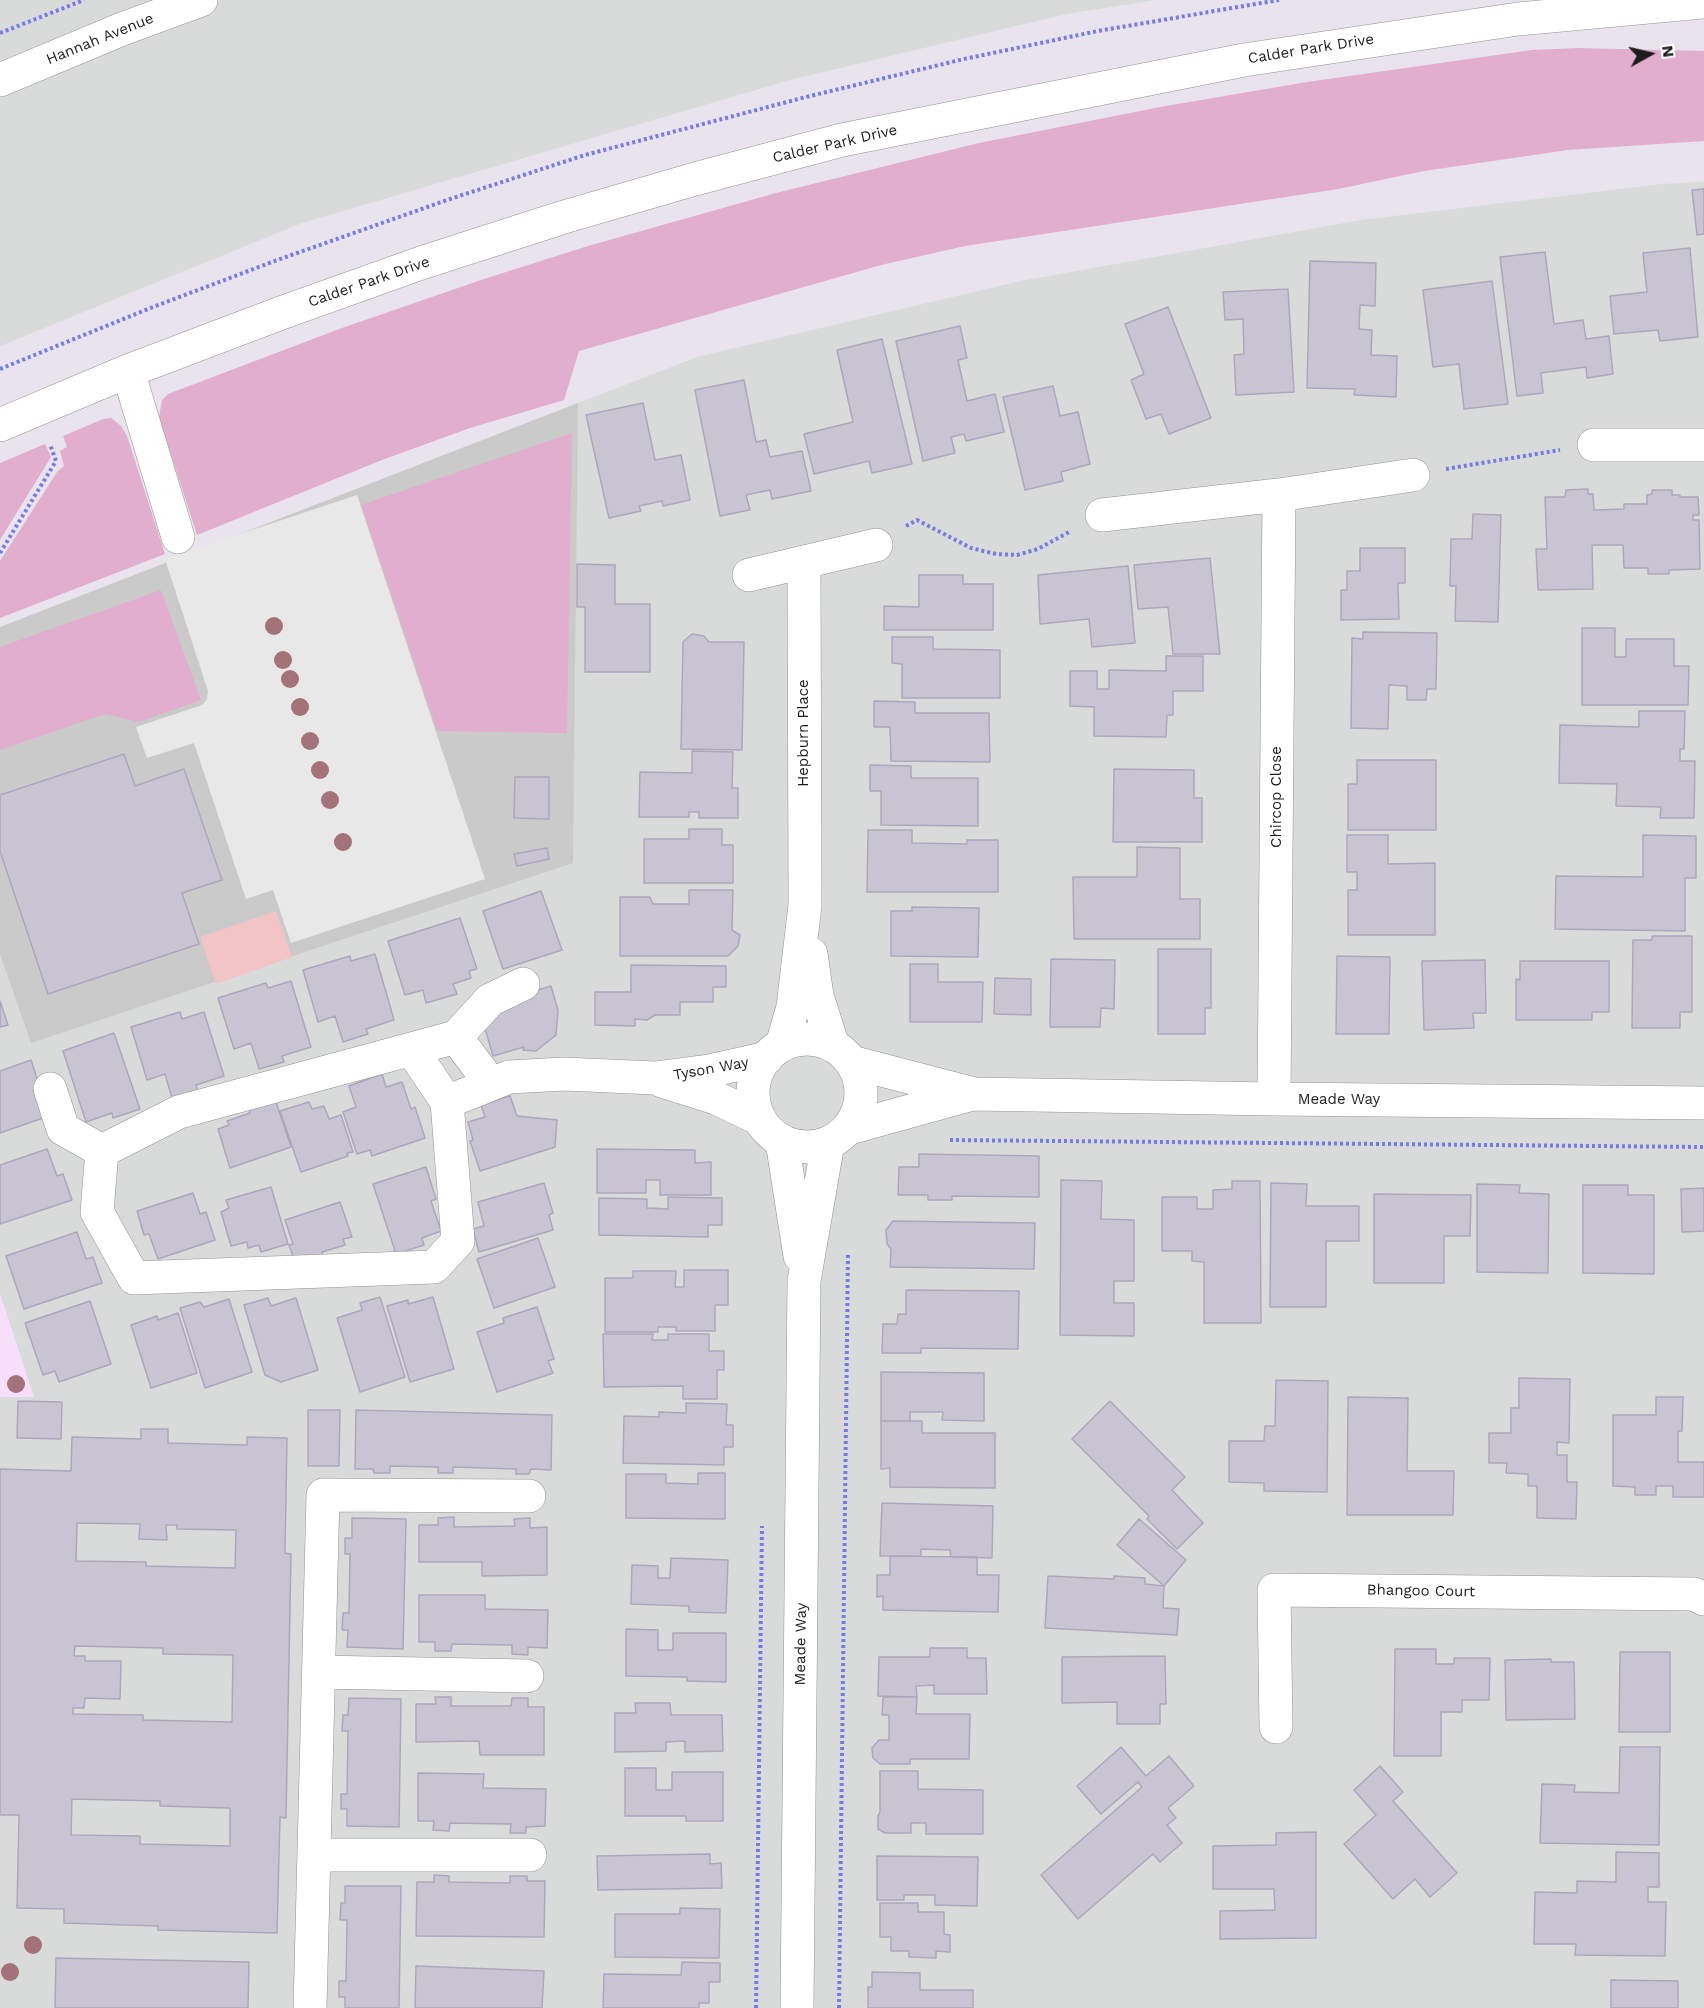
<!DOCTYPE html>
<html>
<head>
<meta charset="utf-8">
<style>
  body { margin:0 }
  #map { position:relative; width:1704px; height:2008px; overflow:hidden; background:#e8e3ec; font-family:"Work Sans",sans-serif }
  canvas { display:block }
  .north { position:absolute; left:1620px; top:24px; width:60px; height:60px; -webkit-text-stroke:4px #fff; paint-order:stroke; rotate:82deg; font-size:16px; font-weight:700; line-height:24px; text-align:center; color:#1c1c1c }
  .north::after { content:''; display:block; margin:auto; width:21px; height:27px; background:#1c1c1c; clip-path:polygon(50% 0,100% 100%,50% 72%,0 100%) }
</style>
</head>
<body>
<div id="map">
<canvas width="1704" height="2008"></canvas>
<div class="north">N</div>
</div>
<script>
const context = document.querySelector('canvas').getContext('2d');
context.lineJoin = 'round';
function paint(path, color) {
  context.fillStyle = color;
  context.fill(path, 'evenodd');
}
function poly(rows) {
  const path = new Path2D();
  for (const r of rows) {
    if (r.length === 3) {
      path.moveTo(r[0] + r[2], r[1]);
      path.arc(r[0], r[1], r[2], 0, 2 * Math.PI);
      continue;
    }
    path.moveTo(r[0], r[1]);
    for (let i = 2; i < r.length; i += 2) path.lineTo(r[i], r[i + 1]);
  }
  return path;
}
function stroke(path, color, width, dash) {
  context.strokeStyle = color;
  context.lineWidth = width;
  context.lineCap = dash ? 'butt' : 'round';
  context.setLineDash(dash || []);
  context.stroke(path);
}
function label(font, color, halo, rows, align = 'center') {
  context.font = font + ' "Work Sans",sans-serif';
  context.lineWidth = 4.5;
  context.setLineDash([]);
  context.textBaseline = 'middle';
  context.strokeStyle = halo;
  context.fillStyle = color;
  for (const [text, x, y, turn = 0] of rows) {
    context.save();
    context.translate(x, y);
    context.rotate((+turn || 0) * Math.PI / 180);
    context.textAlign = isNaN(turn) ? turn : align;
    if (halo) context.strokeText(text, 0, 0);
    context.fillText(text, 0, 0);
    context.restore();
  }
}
paint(poly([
  [0,0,1156,0,1066,14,790,80,302,223,0,346],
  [1704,182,1704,2008,0,2008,0,628,697,357,1021,281,1361,220,1662,184]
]), '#d9dada');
paint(poly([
  [0,1293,34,1397,0,1397]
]), '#f7defb');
paint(poly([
  [578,403,573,863,31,1043,0,954,0,627]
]), '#cacaca');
paint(poly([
  [1579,48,1704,51,1704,141,1568,150,1424,171,1338,189,965,246,881,265,579,351,564,400,470,428,382,460,197,535,159,417,162,400,168,394,342,328,484,279,588,246,776,193,979,143,1160,107,1307,82,1532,50],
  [111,418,121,426,127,436,165,554,0,618,0,561,57,472,64,466,60,451,67,447,63,436,103,419],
  [572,433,567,733,437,731,361,505],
  [45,444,51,457,0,540,0,463],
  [161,590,201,700,139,722,105,714,0,750,0,647]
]), '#e1aece');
paint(poly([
  [276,911,292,957,216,984,200,937]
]), '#f2c4c6');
paint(poly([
  [357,495,485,879,291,943,273,890,246,899,194,743,147,758,136,727,202,705,207,699,208,691,165,559]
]), '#e8e8e8');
const building = poly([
  [1704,189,1704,234,1697,235,1692,190,1704,189],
  [1690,248,1698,337,1660,341,1658,330,1614,334,1610,296,1647,292,1643,253,1690,248],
  [1545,252,1554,324,1583,320,1586,339,1609,336,1613,374,1587,378,1586,367,1541,373,1543,393,1517,396,1500,257,1545,252],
  [1310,261,1376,263,1375,306,1360,305,1359,329,1372,330,1371,355,1397,356,1396,397,1354,395,1355,389,1307,388,1310,261],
  [1492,281,1508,404,1464,409,1459,364,1433,367,1423,290,1492,281],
  [1288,289,1294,392,1236,395,1234,355,1244,354,1243,319,1225,320,1223,292,1288,289],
  [1168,307,1211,418,1169,434,1161,414,1146,419,1131,380,1144,374,1125,324,1168,307],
  [960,326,967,358,958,360,967,401,995,394,1004,432,966,441,964,434,951,437,955,453,923,461,896,341,960,326],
  [882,339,912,464,872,473,869,461,814,474,804,434,853,422,837,350,882,339],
  [744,380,756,442,766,440,770,457,802,451,811,491,772,499,770,490,746,495,750,510,720,516,695,390,744,380],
  [1053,386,1060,416,1078,412,1090,464,1061,472,1063,481,1025,490,1003,397,1053,386],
  [643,403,655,460,681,455,690,500,663,506,662,501,639,506,641,511,609,518,586,415,643,403],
  [1588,489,1588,494,1593,494,1594,510,1624,509,1624,504,1647,504,1647,495,1652,494,1652,490,1672,490,1672,495,1680,495,1680,497,1698,497,1699,515,1693,515,1693,520,1699,520,1700,569,1669,570,1669,574,1648,574,1648,568,1624,568,1623,545,1592,545,1593,589,1538,590,1536,549,1547,549,1545,497,1565,497,1566,490,1588,489],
  [1473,514,1501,515,1498,622,1455,621,1456,586,1450,586,1451,539,1472,539,1473,514],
  [1360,548,1405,548,1405,583,1398,583,1399,619,1341,620,1341,590,1347,590,1347,571,1360,571,1360,548],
  [1210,558,1220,654,1173,654,1168,607,1138,609,1134,565,1210,558],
  [577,564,615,565,615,604,650,604,650,672,585,672,585,607,577,607,577,564],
  [1128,566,1135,643,1092,647,1089,619,1040,624,1038,575,1128,566],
  [919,575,963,575,963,584,993,584,993,630,884,630,884,606,919,607,919,575],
  [1582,628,1615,628,1615,657,1626,657,1626,639,1674,639,1674,666,1689,666,1688,705,1582,705,1582,628],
  [1363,632,1437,633,1436,689,1427,689,1426,700,1407,700,1407,686,1389,685,1388,729,1351,728,1352,638,1363,639,1363,632],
  [692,634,704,636,709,642,744,642,742,750,681,749,683,642,692,634],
  [892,637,933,637,933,649,1000,650,1000,698,902,698,902,664,892,663,892,637],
  [1166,656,1203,656,1203,691,1173,691,1173,715,1167,715,1166,737,1094,736,1094,707,1070,706,1070,671,1097,671,1097,689,1109,689,1109,670,1166,671,1166,656],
  [874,701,915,702,915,713,989,713,990,762,891,761,890,727,874,727,874,701],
  [1639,711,1685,711,1684,749,1680,749,1680,761,1695,761,1694,818,1660,818,1661,807,1616,806,1617,784,1559,783,1560,725,1639,727,1639,711],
  [692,751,733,752,732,788,738,788,738,818,699,818,699,812,689,812,689,817,639,817,640,772,692,773,692,751],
  [124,754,135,786,184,769,222,880,182,893,199,944,48,994,0,851,0,795,124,754],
  [1357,760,1436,760,1436,830,1348,830,1348,784,1357,784,1357,760],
  [870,765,911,766,911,778,978,778,978,826,881,825,881,791,870,791,870,765],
  [1114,769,1194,770,1194,798,1202,798,1202,842,1113,842,1114,769],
  [515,777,549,777,549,819,514,818,515,777],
  [689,829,722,829,722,845,733,845,733,883,644,883,644,839,689,839,689,829],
  [868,830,912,830,912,843,967,844,967,840,998,840,998,892,867,892,868,830],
  [1347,835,1388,835,1388,864,1435,863,1435,935,1348,935,1348,890,1357,890,1357,872,1347,872,1347,835],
  [1643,835,1696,836,1696,878,1685,878,1685,931,1555,929,1556,876,1643,877,1643,835],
  [1137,847,1180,848,1180,899,1200,899,1200,939,1074,939,1073,877,1137,877,1137,847],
  [547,848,549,859,517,866,514,854,547,848],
  [689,890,733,890,732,930,740,935,738,946,728,956,620,956,620,897,650,897,653,904,689,904,689,890],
  [541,891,562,950,503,969,483,911,541,891],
  [912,907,979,908,978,957,891,956,891,911,912,911,912,907],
  [460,918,477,969,469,971,471,978,453,984,457,994,426,1003,423,990,405,995,388,941,460,918],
  [1652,936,1692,936,1692,1012,1680,1012,1680,1028,1632,1028,1633,940,1652,940,1652,936],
  [1158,949,1211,949,1211,1008,1205,1008,1205,1034,1158,1034,1158,949],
  [375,954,394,1020,366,1029,368,1034,343,1042,335,1016,318,1022,303,970,350,956,351,961,375,954],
  [1337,956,1390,957,1389,1034,1336,1034,1337,956],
  [1051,959,1115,960,1114,1009,1101,1008,1100,1027,1050,1027,1051,959],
  [1485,960,1486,1013,1473,1013,1474,1028,1424,1030,1422,961,1485,960],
  [1520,961,1609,961,1609,1012,1592,1012,1592,1020,1516,1020,1516,979,1520,980,1520,961],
  [910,964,938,964,938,982,983,982,982,1022,910,1022,910,964],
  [631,965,726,966,726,987,713,987,713,1002,680,1002,680,1015,655,1015,647,1020,635,1019,635,1026,595,1025,595,992,631,992,631,965],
  [995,978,1031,979,1031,1015,994,1014,995,978],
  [291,981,311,1047,282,1056,284,1062,259,1069,251,1043,234,1049,218,998,266,983,268,988,291,981],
  [551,986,558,1010,556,1035,536,1051,523,1050,524,1047,493,1056,484,1025,484,1006,551,986],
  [0,1001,8,1025,0,1027,0,1001],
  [180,1012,182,1019,204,1012,224,1076,196,1085,198,1090,172,1098,165,1074,147,1080,131,1027,180,1012],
  [114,1033,140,1109,113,1118,112,1113,86,1122,63,1051,114,1033],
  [31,1060,40,1088,33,1090,43,1118,0,1133,0,1071,31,1060],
  [382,1074,386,1087,402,1082,411,1109,415,1107,425,1138,372,1156,370,1150,357,1154,343,1112,356,1107,349,1086,382,1074],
  [510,1096,517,1116,557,1120,555,1147,480,1171,470,1141,473,1140,468,1122,485,1117,481,1105,510,1096],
  [275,1099,291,1147,230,1168,218,1129,229,1125,227,1121,250,1113,249,1108,275,1099],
  [309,1102,312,1109,324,1106,329,1119,341,1115,353,1152,347,1153,348,1156,301,1172,280,1111,309,1102],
  [47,1149,57,1176,63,1174,72,1200,0,1224,0,1165,47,1149],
  [597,1149,695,1150,695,1163,711,1162,711,1195,660,1195,660,1180,646,1180,646,1193,597,1193,597,1149],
  [919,1154,1039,1156,1039,1197,952,1196,952,1200,928,1200,928,1195,898,1195,899,1167,919,1167,919,1154],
  [426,1167,436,1199,431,1201,441,1231,422,1238,424,1245,396,1254,373,1184,426,1167],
  [1061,1180,1102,1181,1101,1219,1134,1220,1134,1281,1114,1281,1114,1303,1134,1303,1134,1336,1060,1335,1061,1180],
  [1232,1181,1260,1181,1261,1323,1204,1323,1204,1262,1192,1261,1192,1251,1162,1251,1162,1197,1197,1197,1197,1209,1213,1209,1213,1190,1232,1189,1232,1181],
  [544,1183,553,1213,549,1215,553,1230,479,1252,473,1229,484,1226,478,1202,544,1183],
  [1271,1183,1307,1184,1306,1206,1359,1206,1359,1241,1326,1241,1326,1307,1270,1307,1271,1183],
  [1477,1184,1520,1185,1519,1193,1549,1194,1548,1273,1477,1272,1477,1184],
  [1583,1185,1628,1185,1628,1195,1654,1195,1654,1274,1583,1273,1583,1185],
  [271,1187,288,1244,261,1252,259,1245,248,1248,247,1242,231,1246,221,1212,229,1208,226,1200,271,1187],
  [1704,1188,1704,1231,1682,1232,1681,1189,1704,1188],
  [193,1193,200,1214,206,1212,215,1240,158,1259,149,1234,144,1235,137,1211,193,1193],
  [1374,1194,1471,1195,1470,1236,1444,1236,1444,1283,1374,1283,1374,1194],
  [668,1197,722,1198,722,1225,708,1225,708,1237,599,1235,599,1198,647,1199,647,1208,668,1209,668,1197],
  [340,1202,352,1237,343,1239,345,1245,322,1252,323,1256,296,1265,289,1245,293,1244,285,1220,340,1202],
  [893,1221,1035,1223,1034,1269,890,1267,891,1249,887,1244,886,1230,893,1221],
  [77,1232,86,1259,93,1257,102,1283,24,1309,6,1256,77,1232],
  [538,1238,555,1287,494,1308,477,1259,538,1238],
  [684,1270,728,1270,728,1305,715,1305,715,1331,676,1331,676,1327,658,1327,658,1332,605,1332,605,1278,633,1278,633,1271,676,1271,675,1287,684,1287,684,1270],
  [906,1290,1019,1291,1018,1349,921,1348,921,1353,882,1353,883,1324,897,1324,898,1314,906,1314,906,1290],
  [380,1297,405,1377,360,1392,337,1318,362,1310,360,1303,380,1297],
  [433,1297,454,1369,410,1382,387,1306,408,1300,408,1304,433,1297],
  [268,1298,271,1306,296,1298,318,1370,281,1382,265,1375,244,1305,268,1298],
  [229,1299,252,1372,205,1388,180,1308,200,1302,204,1307,229,1299],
  [90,1301,111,1364,59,1382,55,1371,43,1375,25,1323,90,1301],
  [537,1307,554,1359,548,1361,553,1373,497,1392,477,1332,504,1323,503,1318,537,1307],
  [178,1313,197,1373,151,1388,131,1325,157,1316,158,1320,178,1313],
  [603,1334,653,1334,652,1340,668,1340,668,1334,709,1334,709,1351,724,1351,724,1370,717,1370,717,1399,683,1399,683,1386,604,1387,603,1334],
  [881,1372,984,1373,984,1421,942,1420,943,1412,910,1412,910,1421,881,1421,881,1372],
  [1519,1378,1570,1379,1569,1443,1557,1442,1557,1455,1567,1455,1567,1482,1577,1482,1576,1519,1537,1518,1537,1486,1528,1486,1528,1474,1506,1473,1507,1463,1489,1463,1489,1433,1511,1433,1511,1408,1519,1408,1519,1378],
  [1276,1380,1328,1381,1327,1492,1264,1491,1264,1483,1229,1482,1229,1441,1264,1441,1265,1426,1275,1426,1276,1380],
  [1348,1397,1408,1398,1407,1471,1454,1471,1453,1515,1347,1515,1348,1397],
  [1656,1397,1683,1397,1682,1431,1678,1431,1678,1462,1704,1462,1704,1497,1673,1497,1673,1486,1656,1486,1656,1495,1635,1495,1635,1487,1613,1486,1613,1415,1656,1415,1656,1397],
  [18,1401,62,1402,61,1439,17,1438,18,1401],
  [1110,1401,1185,1477,1172,1490,1203,1523,1177,1549,1147,1519,1149,1516,1072,1439,1110,1401],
  [686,1403,727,1404,726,1425,733,1425,733,1447,724,1447,724,1465,623,1463,624,1416,659,1417,659,1412,686,1413,686,1403],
  [308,1410,340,1410,339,1466,308,1466,308,1410],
  [356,1410,552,1415,551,1470,531,1469,529,1474,516,1474,516,1469,453,1467,453,1473,438,1473,438,1467,390,1466,390,1473,374,1473,373,1469,355,1469,356,1410],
  [881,1421,922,1421,922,1433,995,1433,995,1488,890,1487,890,1468,881,1469,881,1421],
  [141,1429,168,1429,168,1443,247,1445,247,1437,287,1438,285,1553,291,1554,286,1818,280,1817,277,1933,158,1930,158,1926,64,1923,64,1909,17,1908,19,1815,0,1815,0,1469,71,1471,72,1437,141,1439,141,1429],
  [77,1523,140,1524,139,1539,167,1540,166,1525,177,1525,177,1529,236,1530,235,1568,146,1566,146,1562,76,1561,77,1523],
  [75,1646,163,1648,163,1654,233,1655,232,1722,143,1720,143,1715,73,1714,73,1708,84,1708,85,1698,120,1699,121,1661,85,1661,85,1656,74,1656,75,1646],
  [72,1799,160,1801,160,1806,230,1808,230,1846,140,1844,140,1836,71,1835,72,1799],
  [698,1473,725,1473,725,1519,626,1518,626,1474,666,1474,666,1483,698,1484,698,1473],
  [882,1503,993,1506,992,1558,951,1557,950,1550,921,1549,921,1556,880,1556,882,1503],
  [454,1517,454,1527,515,1526,514,1519,530,1518,530,1528,547,1527,547,1575,482,1576,482,1562,419,1562,419,1525,438,1525,438,1518,454,1517],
  [352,1518,406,1519,403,1649,347,1647,348,1630,342,1630,343,1613,349,1613,350,1554,345,1554,345,1538,352,1538,352,1518],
  [1139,1519,1186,1560,1164,1586,1117,1545,1139,1519],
  [890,1556,977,1557,977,1575,999,1575,998,1612,883,1610,883,1596,877,1597,877,1575,890,1575,890,1556],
  [671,1558,728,1560,726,1613,689,1612,689,1606,631,1604,632,1565,658,1566,658,1578,670,1578,671,1558],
  [1048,1576,1114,1579,1114,1576,1145,1578,1145,1584,1164,1586,1163,1608,1179,1609,1177,1635,1045,1628,1048,1576],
  [419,1595,485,1595,485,1609,548,1610,547,1648,528,1647,528,1655,512,1654,512,1645,452,1644,451,1651,435,1651,435,1642,419,1642,419,1595],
  [626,1629,658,1630,658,1650,673,1650,673,1633,726,1633,726,1682,687,1681,687,1677,626,1676,626,1629],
  [930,1648,967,1648,967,1658,986,1658,987,1694,934,1694,934,1685,916,1686,917,1697,878,1696,879,1657,930,1657,930,1648],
  [1395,1649,1436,1649,1436,1664,1454,1664,1454,1658,1490,1658,1489,1700,1462,1700,1462,1712,1441,1712,1441,1756,1394,1756,1395,1649],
  [1620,1652,1670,1652,1670,1732,1619,1732,1620,1652],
  [1165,1656,1166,1704,1160,1704,1160,1724,1117,1724,1117,1702,1062,1703,1062,1657,1165,1656],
  [1551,1659,1551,1662,1574,1662,1575,1719,1506,1720,1505,1660,1551,1659],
  [435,1697,451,1697,451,1706,511,1706,512,1698,528,1698,528,1707,544,1707,544,1755,480,1755,479,1741,416,1742,416,1704,436,1704,435,1697],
  [883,1697,917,1697,916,1714,970,1714,969,1759,910,1759,910,1764,880,1764,873,1758,872,1748,879,1740,889,1740,889,1715,882,1715,883,1697],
  [349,1698,401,1699,399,1827,347,1826,347,1809,341,1809,341,1794,347,1794,348,1731,342,1731,343,1715,348,1715,349,1698],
  [635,1703,670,1703,671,1715,722,1715,723,1751,685,1752,685,1741,666,1742,666,1751,615,1752,615,1713,636,1713,635,1703],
  [1121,1747,1146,1776,1169,1756,1194,1786,1168,1808,1176,1818,1167,1825,1182,1843,1160,1862,1153,1854,1078,1919,1041,1875,1142,1787,1138,1782,1101,1814,1077,1786,1121,1747],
  [1620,1747,1660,1747,1659,1845,1540,1843,1542,1784,1575,1785,1574,1792,1619,1793,1620,1747],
  [1380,1766,1403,1792,1393,1801,1457,1873,1430,1897,1415,1879,1393,1899,1344,1844,1376,1815,1354,1790,1380,1766],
  [625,1768,656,1768,656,1790,672,1790,672,1772,723,1772,723,1821,686,1821,686,1816,625,1816,625,1768],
  [880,1771,918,1771,918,1789,983,1790,983,1834,926,1834,926,1823,911,1823,911,1833,885,1833,878,1829,878,1816,880,1812,880,1771],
  [418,1773,484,1774,483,1788,546,1789,545,1826,526,1827,526,1833,510,1833,511,1824,450,1823,449,1831,433,1830,434,1821,418,1821,418,1773],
  [1316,1832,1316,1938,1220,1939,1220,1911,1275,1910,1274,1889,1213,1889,1213,1846,1276,1845,1276,1833,1316,1832],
  [1616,1852,1659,1853,1659,1887,1648,1887,1648,1902,1666,1902,1665,1956,1575,1955,1576,1944,1534,1944,1535,1892,1577,1893,1577,1881,1616,1882,1616,1852],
  [710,1854,710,1864,721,1863,722,1888,598,1890,597,1856,710,1854],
  [877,1856,978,1857,977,1906,935,1905,935,1895,904,1895,904,1900,877,1900,877,1856],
  [434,1875,449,1876,449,1882,510,1883,510,1876,527,1876,527,1881,545,1881,544,1937,416,1936,417,1882,434,1882,434,1875],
  [345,1886,401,1886,399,2008,345,2008,345,1997,339,1997,339,1981,346,1981,347,1920,340,1920,341,1903,345,1903,345,1886],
  [880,1903,918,1903,918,1912,944,1912,944,1934,950,1935,950,1952,936,1951,936,1958,909,1957,909,1951,891,1951,891,1937,880,1937,880,1903],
  [680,1908,720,1909,719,1958,615,1957,615,1914,680,1914,680,1908],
  [56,1958,249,1962,248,2008,55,2008,56,1958],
  [682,1962,720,1963,720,1982,709,1982,709,2003,699,2003,699,2008,603,2008,604,1974,681,1975,682,1962],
  [416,1966,544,1971,542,2008,415,2008,416,1966],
  [872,1972,920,1973,920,1990,973,1990,973,2008,868,2008,868,1987,872,1987,872,1972],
  [1611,1980,1678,1981,1678,2008,1611,2008,1611,1980]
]);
paint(building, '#c9c4d2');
stroke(building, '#aea7bc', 1.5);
const minor = poly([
  [0,80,122,29,201,0],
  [128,371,178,537],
  [0,425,128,371,281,313,421,263,564,217,695,179,842,140,1244,60,1518,19,1704,2],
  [1594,445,1704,445],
  [1102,515,1279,495,1413,475],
  [749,575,876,545],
  [811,954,817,996,833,1046],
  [456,1037,491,1084],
  [807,1093,54],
  [782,1045,793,1007,805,905,804,562],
  [412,1050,447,1102,458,1241,434,1267,134,1278,97,1212,102,1151,179,1112,456,1037,490,1000,523,984],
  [851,1062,974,1094,1274,1099,1704,1103],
  [662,1081,716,1098,760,1119],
  [50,1089,63,1129,102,1151],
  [1274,1099,1279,495],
  [447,1102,509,1077,564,1074,655,1078,709,1071,767,1058],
  [849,1128,972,1094],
  [782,1141,800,1256],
  [319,1672,527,1676],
  [1276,1727,1274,1590,1694,1594,1704,1599],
  [314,1855,530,1855],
  [310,2008,323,1495,529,1496],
  [797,2008,804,1281,828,1143]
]);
stroke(minor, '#939393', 34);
stroke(poly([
  [0,33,84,0],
  [0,369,153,307,280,259,450,199,585,155,806,97,964,59,1098,31,1279,0],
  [1446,469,1560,450],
  [906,526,917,520,971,548,996,554,1017,555,1038,549,1069,532],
  [0,553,56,461,50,444],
  [950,1140,1704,1147],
  [756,2008,762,1526],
  [839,2008,848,1254]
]), '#777ae9', 4, [3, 3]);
stroke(minor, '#fff', 33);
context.fillStyle = '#a47379';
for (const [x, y] of [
  [274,626],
  [283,660],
  [290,679],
  [300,707],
  [310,741],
  [320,770],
  [330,800],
  [343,842],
  [16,1384],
  [33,1945],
  [10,1972]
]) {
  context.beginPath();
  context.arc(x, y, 9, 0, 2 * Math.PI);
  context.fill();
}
label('15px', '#1c1c1c', '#fff', [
  ["Hannah Avenue",100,39,-22],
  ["Calder Park Drive",1311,49,-9],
  ["Calder Park Drive",835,144,-13],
  ["Calder Park Drive",369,282,-19],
  ["Hepburn Place",804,733,-90],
  ["Chircop Close",1277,797,-90],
  ["Tyson Way",711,1069,-10],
  ["Meade Way",1339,1100],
  ["Bhangoo Court",1421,1591,1],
  ["Meade Way",801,1644,-89]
]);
</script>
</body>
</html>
